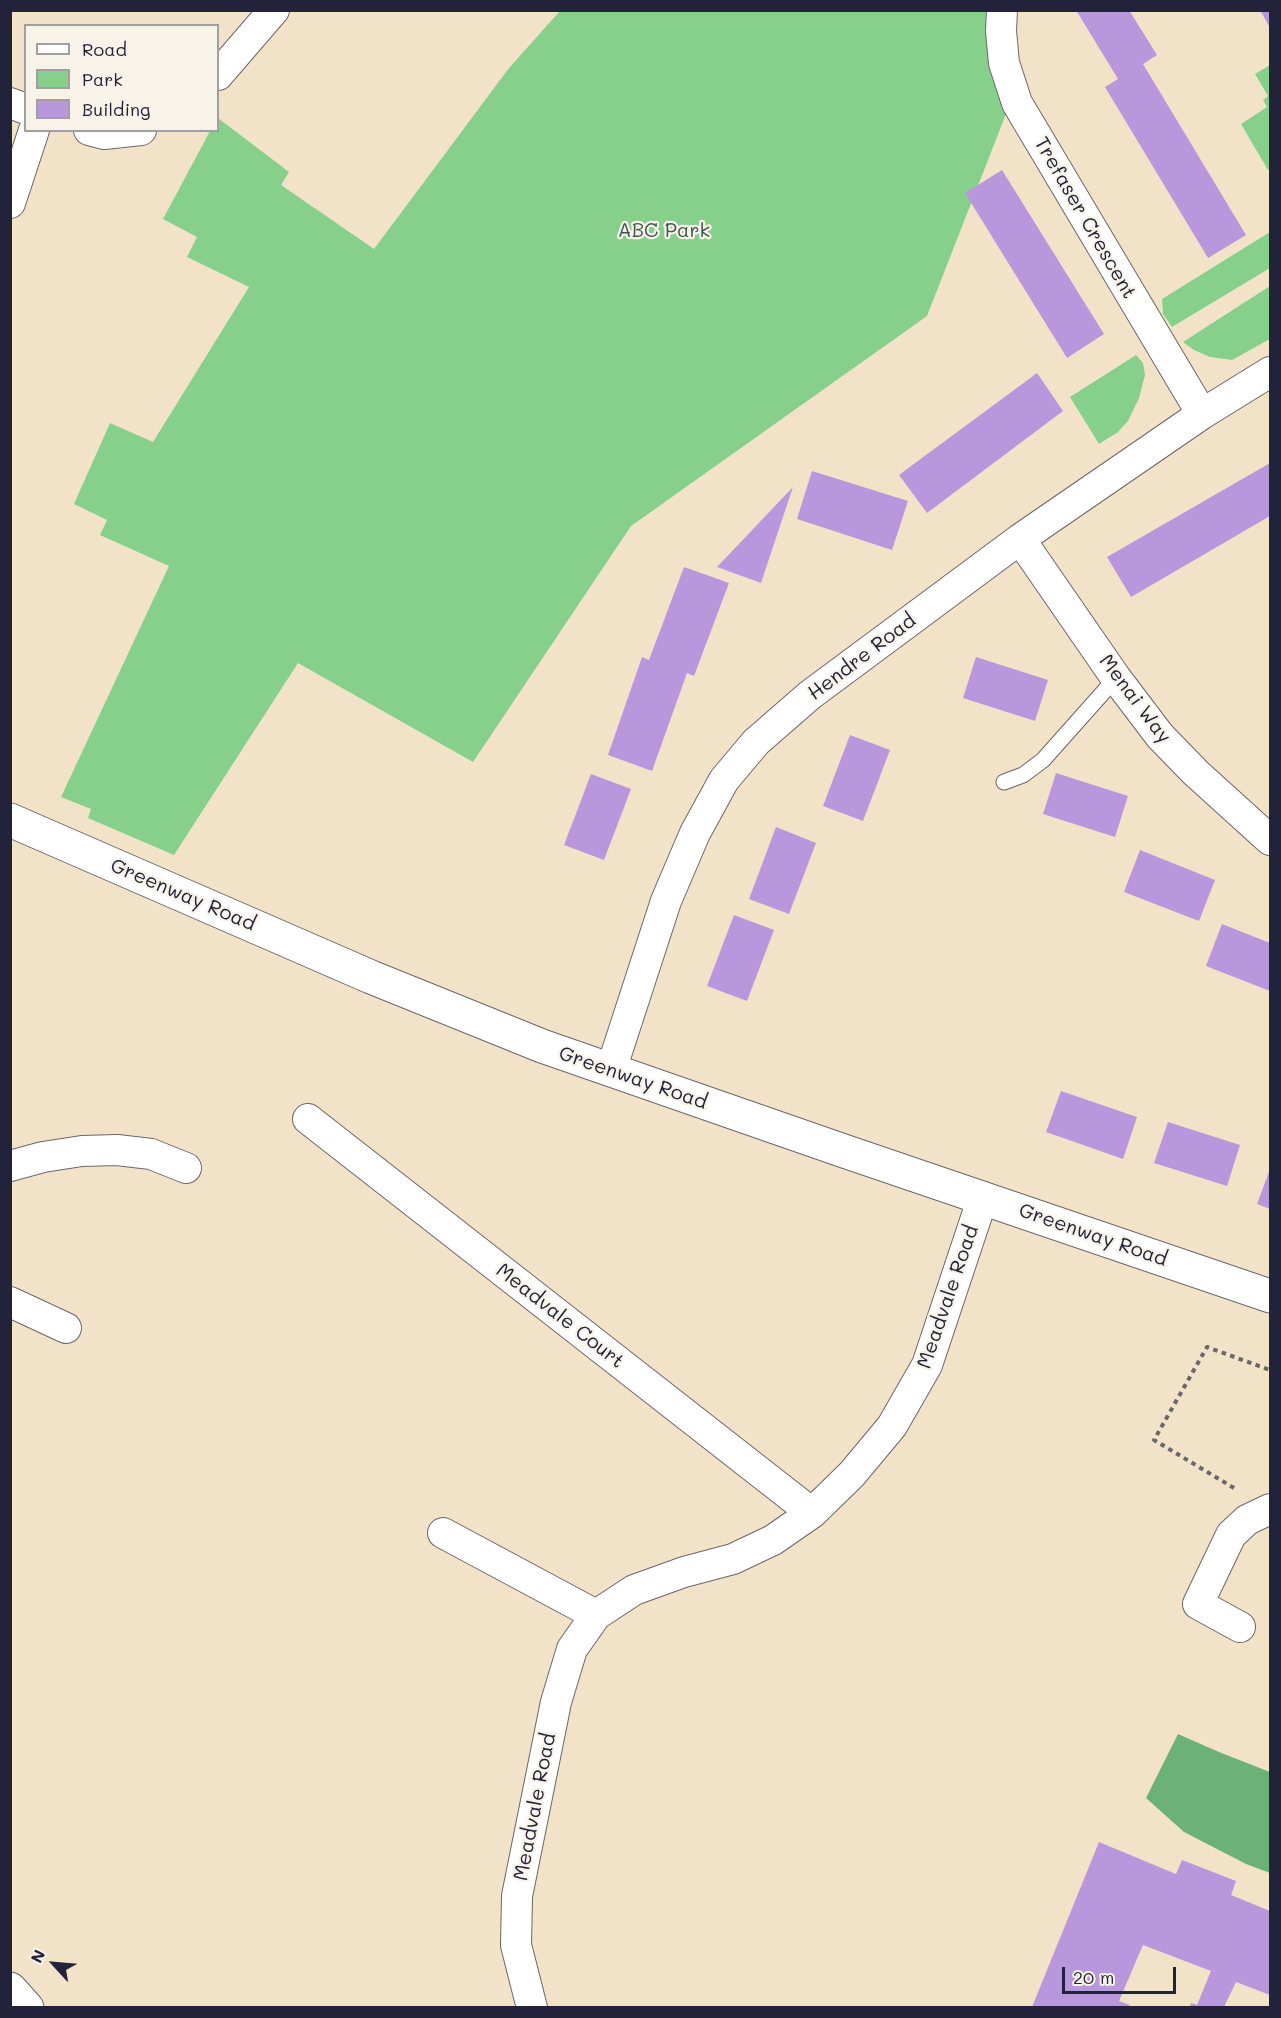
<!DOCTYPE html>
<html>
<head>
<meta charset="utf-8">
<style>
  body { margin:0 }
  #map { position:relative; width:1281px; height:2018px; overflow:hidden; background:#f2e3c8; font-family:Mali,sans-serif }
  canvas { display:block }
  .frame { position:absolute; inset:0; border:12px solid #22223b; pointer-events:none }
  .legend { position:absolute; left:24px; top:24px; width:195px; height:108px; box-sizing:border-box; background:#f7f3e8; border:2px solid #a29fa3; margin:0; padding:8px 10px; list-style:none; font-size:18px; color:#22223b }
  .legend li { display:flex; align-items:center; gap:12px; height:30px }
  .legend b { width:30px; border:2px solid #a29fa3 }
  .north { position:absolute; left:24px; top:1934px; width:60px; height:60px; -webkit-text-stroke:4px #f7f3e8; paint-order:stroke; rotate:296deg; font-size:16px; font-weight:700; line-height:24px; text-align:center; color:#22223b }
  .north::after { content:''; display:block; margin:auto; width:21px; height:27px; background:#22223b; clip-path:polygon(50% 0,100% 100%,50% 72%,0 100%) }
  .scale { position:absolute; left:1062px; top:1967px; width:114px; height:27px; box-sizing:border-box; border:3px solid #22223b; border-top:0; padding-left:8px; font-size:18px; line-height:21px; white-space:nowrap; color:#22223b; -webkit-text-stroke:4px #f7f3e8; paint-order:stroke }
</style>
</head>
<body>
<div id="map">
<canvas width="1281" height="2018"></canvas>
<div class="frame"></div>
<ul class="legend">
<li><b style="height:8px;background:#fff"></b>Road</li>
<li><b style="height:16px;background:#86d08c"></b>Park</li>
<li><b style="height:16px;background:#b897dd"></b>Building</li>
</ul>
<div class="north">N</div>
<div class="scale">20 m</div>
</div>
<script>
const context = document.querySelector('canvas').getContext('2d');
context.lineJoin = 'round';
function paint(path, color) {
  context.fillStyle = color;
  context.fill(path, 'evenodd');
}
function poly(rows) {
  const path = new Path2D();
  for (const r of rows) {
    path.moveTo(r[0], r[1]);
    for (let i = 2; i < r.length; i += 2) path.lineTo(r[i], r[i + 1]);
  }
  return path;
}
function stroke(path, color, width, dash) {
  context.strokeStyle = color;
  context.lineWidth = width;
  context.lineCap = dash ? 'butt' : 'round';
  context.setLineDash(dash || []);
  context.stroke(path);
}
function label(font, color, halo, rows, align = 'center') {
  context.font = font + ' Mali,sans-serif';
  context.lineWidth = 4.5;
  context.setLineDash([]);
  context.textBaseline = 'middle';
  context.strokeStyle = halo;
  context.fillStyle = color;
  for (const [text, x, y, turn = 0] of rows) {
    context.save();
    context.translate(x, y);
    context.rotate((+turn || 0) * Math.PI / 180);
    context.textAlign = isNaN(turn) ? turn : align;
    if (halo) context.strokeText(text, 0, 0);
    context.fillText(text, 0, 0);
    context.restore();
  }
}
paint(poly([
  [560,11,987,11,990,59,1006,114,927,316,631,526,473,762,298,663,174,855,88,818,91,809,61,797,169,566,100,535,107,520,74,504,110,423,153,442,249,287,187,257,197,237,163,219,210,131,218,130,218,118,289,172,281,185,374,249,509,68],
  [1270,65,1270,169,1268,170,1241,124,1267,107,1263,100,1268,96,1255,74],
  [1270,232,1270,268,1172,327,1163,314,1162,299],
  [1270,286,1270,339,1232,360,1210,357,1194,350,1183,342],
  [1136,355,1143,363,1145,375,1139,398,1128,421,1118,432,1099,444,1070,397]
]), '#86d08c');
paint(poly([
  [1178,1734,1219,1752,1270,1772,1270,1873,1246,1864,1184,1832,1146,1798]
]), '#6cb278');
paint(poly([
  [1076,10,1129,10,1157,55,1143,64,1246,235,1208,258,1105,87,1118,79],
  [1260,10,1270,10,1270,28],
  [1002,170,1104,334,1067,358,965,193],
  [1037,373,1063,411,927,513,899,475],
  [1270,463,1270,516,1131,597,1107,557],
  [812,471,908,501,892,550,797,519],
  [793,487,761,583,717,567],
  [684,567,729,583,694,676,687,673,652,771,608,755,642,657,649,660],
  [976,657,1048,680,1035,721,963,698],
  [850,735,890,750,863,821,823,806],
  [1056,773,1128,796,1115,837,1043,814],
  [591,774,631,789,604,860,564,845],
  [776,827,816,843,789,914,749,899],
  [1140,850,1215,880,1199,921,1124,892],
  [734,915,774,930,747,1001,707,986],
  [1222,924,1270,943,1270,991,1206,966],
  [1061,1091,1137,1117,1123,1159,1046,1132],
  [1168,1122,1240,1145,1227,1186,1154,1163],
  [1270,1169,1270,1209,1257,1204],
  [1099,1842,1176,1874,1182,1860,1236,1881,1231,1895,1270,1911,1270,1995,1236,1982,1224,2007,1190,2007,1191,2003,1197,2005,1211,1971,1143,1945,1119,2001,1130,2005,1129,2007,1032,2007]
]), '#b897dd');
const service = poly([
  [1004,782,1023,775,1043,760,1116,678]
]);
const minor = poly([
  [1002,10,1001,31,1004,63,1017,103,1202,414],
  [218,75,274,10],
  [10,103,26,109],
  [89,130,104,134,141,130],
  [10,203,34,130],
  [1020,539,1116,678,1160,736,1196,773,1270,840],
  [611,1070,666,901,695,833,724,780,756,742,810,695,1020,539,1202,414,1270,372],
  [308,1119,812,1513],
  [10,1166,43,1157,82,1151,117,1150,151,1154,186,1168],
  [10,1302,66,1328],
  [443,1533,596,1615],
  [1240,1627,1198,1604,1231,1535,1247,1520,1270,1509],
  [532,2008,516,1945,517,1896,556,1702,572,1649,596,1615,634,1590,684,1572,733,1559,773,1540,812,1513,852,1474,892,1426,927,1365,983,1197]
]);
const tertiary = poly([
  [10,820,371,977,542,1046,841,1150,1270,1296]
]);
const secondary = poly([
  [10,1989,27,2008]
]);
stroke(service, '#6b666c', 17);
stroke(minor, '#6b666c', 32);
stroke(tertiary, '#6b666c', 35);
stroke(secondary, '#6b666c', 35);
stroke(poly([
  [1234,1488,1154,1440,1207,1347,1270,1370]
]), '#6b666c', 4, [4.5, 4.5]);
stroke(service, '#fff', 15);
stroke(minor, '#fff', 30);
stroke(tertiary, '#fff', 33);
stroke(secondary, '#fff', 33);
label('20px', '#22223b', '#f7f3e8', [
  ["Trefaser Crescent",1085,218,60],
  ["Hendre Road",862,657,-37],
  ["Menai Way",1135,699,53],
  ["Greenway Road",183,895,23],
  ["Greenway Road",633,1078,19],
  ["Greenway Road",1093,1235,19],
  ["Meadvale Road",948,1297,-71],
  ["Meadvale Court",560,1316,38],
  ["Meadvale Road",535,1807,-79]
]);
label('20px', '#405653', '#f7f3e8', [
  ["ABC Park",664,231]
]);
</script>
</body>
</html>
